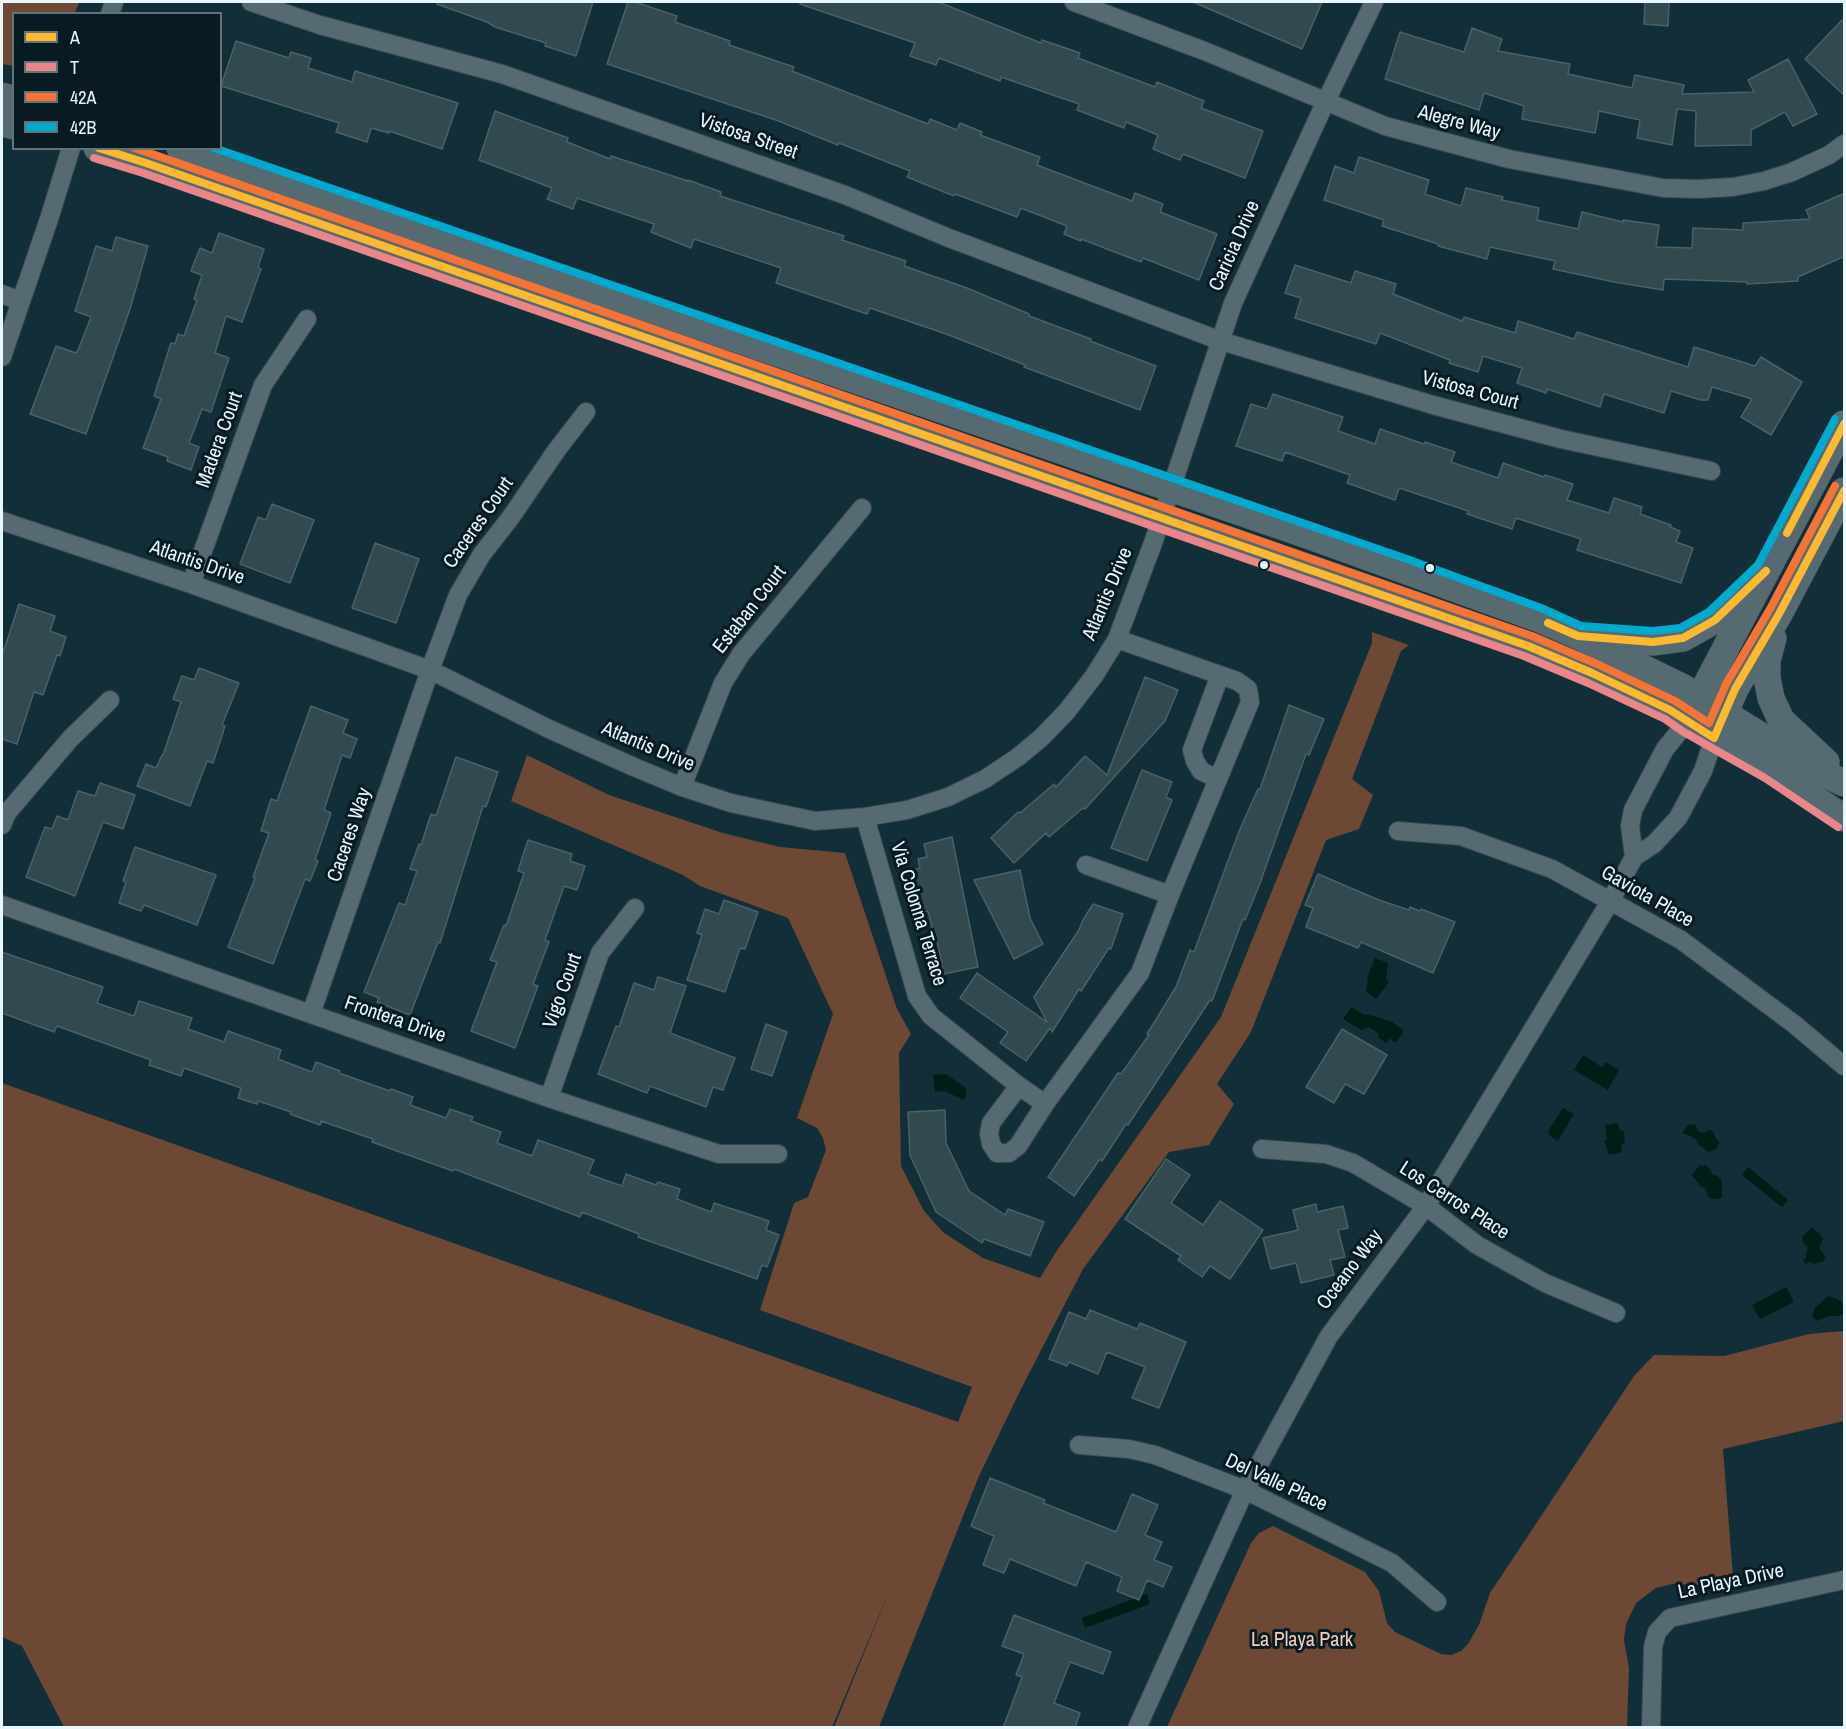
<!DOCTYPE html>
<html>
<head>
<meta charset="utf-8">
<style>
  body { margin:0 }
  #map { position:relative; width:1846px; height:1729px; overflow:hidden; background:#122e38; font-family:"Archivo Narrow",sans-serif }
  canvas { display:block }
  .frame { position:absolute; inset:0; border:3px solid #e8f6fd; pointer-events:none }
  .legend { position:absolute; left:12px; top:12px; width:210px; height:138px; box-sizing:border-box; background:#081b23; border:2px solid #62737a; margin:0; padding:8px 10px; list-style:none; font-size:18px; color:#e8f6fd }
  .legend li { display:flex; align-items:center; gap:12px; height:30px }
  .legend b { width:30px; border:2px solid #62737a }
</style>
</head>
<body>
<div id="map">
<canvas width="1846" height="1729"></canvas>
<div class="frame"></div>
<ul class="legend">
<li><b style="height:8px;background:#fcb82e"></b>A</li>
<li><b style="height:8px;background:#e88689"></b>T</li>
<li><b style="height:8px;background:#f57335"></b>42A</li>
<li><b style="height:8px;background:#00a9ce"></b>42B</li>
</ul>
</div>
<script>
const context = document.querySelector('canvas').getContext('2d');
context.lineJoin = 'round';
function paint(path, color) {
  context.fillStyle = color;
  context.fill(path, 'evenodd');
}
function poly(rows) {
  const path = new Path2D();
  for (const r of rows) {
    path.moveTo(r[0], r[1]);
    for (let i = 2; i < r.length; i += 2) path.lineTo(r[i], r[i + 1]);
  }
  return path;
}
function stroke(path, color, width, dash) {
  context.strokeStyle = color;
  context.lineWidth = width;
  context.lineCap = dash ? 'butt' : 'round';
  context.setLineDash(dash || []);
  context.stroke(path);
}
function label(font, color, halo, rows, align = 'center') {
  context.font = font + ' "Archivo Narrow",sans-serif';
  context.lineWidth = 6;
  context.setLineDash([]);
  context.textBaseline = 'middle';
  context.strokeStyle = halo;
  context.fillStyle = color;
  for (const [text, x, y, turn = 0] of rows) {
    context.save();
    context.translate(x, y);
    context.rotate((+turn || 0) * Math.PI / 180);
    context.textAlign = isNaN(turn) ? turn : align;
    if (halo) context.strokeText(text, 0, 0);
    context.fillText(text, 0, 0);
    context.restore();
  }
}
paint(poly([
  [2,2,79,2,75,13,14,14,13,66,2,64],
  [1372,632,1409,645,1401,651,1352,779,1373,795,1359,829,1326,840,1251,1032,1217,1084,1234,1104,1209,1145,1169,1152,1083,1269,1020,1391,979,1476,879,1727,834,1727,891,1587,832,1727,64,1727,22,1646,2,1637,2,1083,958,1422,972,1387,760,1310,794,1203,808,1197,826,1150,823,1138,817,1128,797,1118,833,1014,788,918,700,886,683,875,511,801,527,755,609,795,723,833,780,847,845,853,897,1009,911,1034,899,1053,901,1166,924,1211,944,1233,983,1258,1040,1278,1056,1252,1221,1017,1372,643],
  [1844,1331,1844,1421,1723,1449,1733,1577,1697,1585,1672,1584,1656,1588,1636,1603,1626,1624,1624,1640,1629,1668,1627,1727,1167,1727,1251,1543,1259,1533,1273,1526,1365,1572,1379,1591,1387,1623,1395,1632,1441,1654,1451,1655,1461,1651,1468,1644,1479,1625,1490,1593,1634,1376,1654,1355,1724,1356,1809,1334]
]), '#6d4835');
paint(poly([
  [1375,958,1388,963,1386,980,1389,982,1376,999,1366,991,1368,981,1367,978],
  [1351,1007,1365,1015,1368,1014,1392,1022,1402,1029,1403,1032,1396,1043,1389,1038,1386,1043,1378,1037,1379,1034,1369,1027,1361,1030,1343,1019],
  [1583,1055,1602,1067,1606,1062,1619,1070,1608,1090,1574,1070],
  [946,1074,966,1088,966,1096,963,1100,945,1091,935,1092,933,1075],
  [1563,1108,1574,1114,1558,1141,1550,1136,1548,1131],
  [1618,1123,1620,1131,1623,1130,1625,1143,1621,1145,1622,1152,1609,1155,1604,1140,1607,1140,1605,1125],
  [1695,1124,1699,1132,1703,1133,1710,1130,1713,1132,1716,1139,1720,1142,1716,1149,1709,1152,1698,1144,1697,1141,1694,1138,1682,1133,1688,1125],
  [1705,1165,1711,1170,1712,1175,1718,1176,1722,1182,1722,1198,1712,1199,1708,1196,1705,1188,1701,1187,1692,1175,1699,1166],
  [1748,1167,1788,1200,1782,1207,1742,1175],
  [1811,1228,1813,1228,1823,1238,1819,1248,1826,1258,1823,1261,1815,1264,1808,1261,1808,1263,1805,1264,1803,1258,1807,1259,1805,1255,1808,1248,1803,1242,1802,1237],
  [1786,1287,1794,1302,1760,1319,1752,1305],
  [1827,1296,1838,1299,1844,1306,1843,1314,1838,1316,1829,1316,1817,1321,1812,1316,1815,1307,1821,1303],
  [1147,1594,1150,1604,1085,1628,1082,1618]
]), '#021d15');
const building = poly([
  [437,2,593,2,576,56,545,46,546,43,495,27,487,22,437,4,437,2],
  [628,2,635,2,677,16,675,22,730,41,729,45,794,67,792,71,928,124,930,119,957,130,960,123,982,132,980,135,1040,157,1037,165,1132,201,1135,193,1163,204,1160,212,1217,234,1199,280,1143,258,1141,262,1081,239,1081,241,1064,234,1067,226,1021,208,1017,217,955,194,954,196,907,177,910,171,839,143,838,145,776,120,607,64,628,2],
  [801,2,938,2,1041,43,1042,40,1080,53,1078,58,1155,87,1157,82,1204,101,1201,108,1263,131,1245,178,1183,154,1180,160,1153,149,1158,135,1126,122,1124,128,1077,110,1079,104,1001,77,1000,81,939,58,936,65,910,56,915,43,800,4,801,2],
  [1193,2,1322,2,1302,49,1193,2],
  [1645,2,1669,2,1668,26,1644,24,1645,2],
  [1845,17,1845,96,1805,59,1845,17],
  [1472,28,1502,39,1498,51,1570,64,1568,74,1632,88,1635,75,1684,85,1682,94,1754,92,1748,80,1788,59,1817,114,1793,126,1785,112,1751,130,1751,145,1695,146,1696,111,1677,109,1672,145,1637,138,1640,120,1599,111,1595,133,1522,119,1524,106,1484,93,1479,110,1385,79,1400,32,1464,52,1472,28],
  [236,41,289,58,291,52,311,58,308,68,352,82,355,71,458,103,442,149,389,131,389,133,371,128,367,142,336,132,339,123,221,86,236,41],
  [495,111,568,138,567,142,610,159,611,156,688,181,688,180,721,192,720,196,844,236,842,240,906,261,904,266,967,288,1029,314,1029,316,1091,339,1090,341,1156,366,1140,410,1024,367,1025,365,949,335,870,308,867,314,776,283,781,268,694,239,691,248,651,232,654,224,577,198,573,209,547,199,552,188,479,160,495,111],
  [1359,157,1429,180,1425,194,1461,206,1466,188,1503,197,1502,200,1539,208,1537,220,1578,229,1582,212,1623,222,1623,220,1659,225,1656,247,1692,248,1693,228,1743,230,1743,223,1810,219,1806,210,1845,193,1845,256,1798,277,1798,281,1747,284,1747,282,1664,279,1663,290,1614,282,1553,269,1555,261,1490,247,1487,259,1438,246,1438,244,1382,226,1384,220,1324,200,1335,166,1354,173,1359,157],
  [219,233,264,249,258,267,261,269,242,322,226,316,215,353,229,358,211,412,202,409,189,443,199,447,191,470,167,461,168,457,143,448,161,399,154,396,171,343,175,344,178,334,184,336,197,300,194,299,202,275,191,271,200,248,212,253,219,233],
  [116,237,148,246,130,309,86,434,30,414,56,346,76,353,78,350,91,317,75,311,96,246,112,251,116,237],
  [1295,265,1351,283,1355,271,1396,284,1393,294,1462,321,1464,317,1515,333,1518,321,1574,339,1577,332,1688,367,1694,347,1755,366,1761,357,1802,382,1771,435,1741,417,1752,399,1712,387,1708,400,1701,400,1671,391,1664,413,1604,394,1600,407,1547,389,1546,393,1517,383,1522,368,1483,356,1478,372,1449,363,1450,360,1380,333,1376,344,1295,318,1301,298,1285,293,1295,265],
  [1273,394,1343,417,1338,431,1375,444,1380,429,1424,444,1425,442,1455,452,1451,462,1498,478,1503,463,1544,477,1545,475,1573,484,1567,500,1609,513,1614,498,1642,507,1640,514,1671,525,1670,527,1680,531,1676,542,1693,548,1681,583,1577,550,1581,539,1516,518,1512,529,1467,514,1468,511,1399,488,1395,500,1347,483,1350,475,1285,452,1282,461,1236,446,1251,404,1267,409,1273,394],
  [272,504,314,520,290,583,240,564,258,517,266,520,272,504],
  [375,543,419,559,396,623,352,608,375,543],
  [19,604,55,616,50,631,66,637,60,656,57,655,43,695,34,692,17,744,2,739,2,656,19,604],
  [199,668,239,683,222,725,225,726,213,763,207,761,190,806,137,786,146,764,156,768,162,755,163,755,181,702,173,699,182,676,194,680,199,668],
  [1145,677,1178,690,1165,721,1085,809,1083,808,1049,837,1046,833,1014,863,991,838,1018,812,1020,813,1054,784,1056,787,1085,756,1107,775,1145,677],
  [1289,705,1324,719,1309,755,1306,754,1260,883,1245,920,1243,919,1212,1001,1210,1000,1128,1125,1126,1124,1102,1161,1100,1159,1074,1196,1048,1177,1118,1073,1121,1074,1149,1035,1147,1034,1176,987,1190,950,1194,952,1240,829,1258,789,1260,789,1289,705],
  [311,706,348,720,343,733,357,739,350,758,342,755,324,810,331,813,315,860,318,861,310,881,305,879,273,964,228,947,255,878,253,877,269,833,261,831,271,799,277,801,311,706],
  [456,757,498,772,486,807,483,806,440,943,438,942,410,1015,377,1002,379,998,364,992,399,903,405,905,417,871,410,869,419,844,421,845,431,814,436,816,456,757],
  [1142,770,1172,782,1166,797,1172,800,1147,861,1111,848,1142,770],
  [100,783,135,795,123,829,103,822,75,896,26,877,45,827,52,829,57,816,68,820,78,791,95,796,100,783],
  [952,837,978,967,944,974,935,931,933,932,928,911,922,913,912,870,920,868,918,859,927,857,924,844,952,837],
  [528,840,572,854,570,861,585,866,577,890,564,886,545,940,549,942,533,984,538,986,515,1048,471,1031,497,962,490,960,504,925,506,926,524,873,518,871,528,840],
  [135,847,216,875,197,925,144,905,141,911,119,903,126,882,123,881,135,847],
  [1020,870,1030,918,1043,944,1014,959,974,880,1020,870],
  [1318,874,1379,900,1409,910,1410,907,1420,911,1421,909,1455,922,1433,973,1361,942,1358,948,1306,927,1313,908,1305,905,1318,874],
  [724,900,758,912,745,949,740,948,725,992,687,980,702,935,697,933,705,909,719,914,724,900],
  [1093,904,1123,914,1111,949,1109,948,1081,991,1079,989,1052,1032,1050,1028,1026,1061,1000,1043,1008,1032,960,998,977,973,1047,1022,1034,997,1079,930,1083,920,1093,904],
  [2,952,103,987,97,1003,134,1016,139,1001,192,1018,188,1029,224,1042,228,1031,281,1050,278,1059,312,1072,316,1062,340,1071,339,1073,390,1091,391,1089,413,1097,410,1105,446,1118,450,1109,473,1117,471,1121,501,1132,497,1143,532,1156,538,1140,594,1160,588,1174,622,1186,626,1174,656,1185,658,1182,680,1189,677,1199,711,1212,714,1203,769,1221,766,1230,779,1235,767,1267,762,1265,757,1279,638,1237,639,1234,582,1212,580,1217,454,1169,453,1171,372,1142,373,1139,321,1121,320,1125,290,1114,291,1112,258,1101,257,1104,238,1098,241,1088,184,1068,181,1076,149,1065,151,1060,57,1026,54,1032,2,1013,2,952],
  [658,977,686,986,670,1033,735,1058,723,1090,713,1087,706,1107,650,1086,647,1093,598,1074,616,1026,619,1027,634,983,654,990,658,977],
  [766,1024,787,1032,772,1076,751,1069,766,1024],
  [1342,1029,1387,1055,1364,1094,1345,1084,1334,1103,1306,1087,1342,1029],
  [945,1110,946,1143,969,1191,1005,1215,1008,1209,1044,1222,1030,1256,984,1239,982,1243,936,1212,910,1155,908,1112,945,1110],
  [1166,1159,1190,1175,1171,1203,1203,1225,1220,1201,1263,1230,1230,1279,1210,1266,1202,1277,1178,1260,1181,1256,1125,1219,1166,1159],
  [1316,1204,1317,1212,1343,1206,1348,1228,1338,1230,1345,1257,1330,1260,1334,1275,1301,1283,1296,1263,1271,1269,1263,1238,1298,1230,1293,1210,1316,1204],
  [1090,1310,1137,1329,1140,1323,1186,1342,1159,1408,1132,1398,1145,1367,1107,1352,1098,1374,1069,1362,1067,1366,1049,1359,1069,1312,1086,1319,1090,1310],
  [990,1478,1045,1500,1043,1503,1116,1532,1132,1494,1158,1505,1145,1535,1162,1542,1154,1560,1172,1567,1163,1587,1147,1580,1139,1600,1117,1591,1122,1577,1086,1562,1076,1586,1010,1559,1004,1573,983,1565,994,1536,971,1526,990,1478],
  [1014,1615,1111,1652,1103,1674,1070,1662,1054,1703,1080,1713,1075,1728,1003,1728,1022,1677,1016,1675,1024,1654,1002,1646,1014,1615]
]);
paint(building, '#32494f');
stroke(building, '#4a6167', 1.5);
const minor = poly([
  [251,2,320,25,502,74,845,195,949,238,1221,341,1433,405,1561,439,1711,471],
  [1074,2,1207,52,1385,126,1509,159,1663,188,1698,189,1733,187,1764,181,1792,172,1829,155,1844,144],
  [110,14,114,2],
  [2,294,20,301],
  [2,357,49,219,71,148],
  [2,521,191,584,430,670,549,729,634,767,682,787,731,803,815,821,865,817,907,810,948,797,985,779,1018,757,1041,738,1067,711,1094,676,1117,639,1153,543,1233,303,1325,103,1374,2],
  [191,584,263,385,307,319],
  [1218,779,1201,771,1195,761,1192,750,1220,675],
  [682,787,723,683,741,654,862,508],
  [865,817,917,996,931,1016,1019,1086,1045,1104],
  [2,825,7,813,70,739,110,700],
  [1398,831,1461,836,1552,869,1681,940,1794,1024,1844,1066],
  [1634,857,1630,826,1633,810,1665,749,1687,722],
  [1086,865,1170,895],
  [2,905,549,1098,719,1154,778,1154],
  [311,1014,430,670,458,595,482,554,511,517,556,451,586,412],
  [1019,1086,991,1123,989,1134,991,1144,997,1153,1009,1153,1018,1146,1045,1104,1140,973,1170,895,1250,702,1248,689,1237,681,1117,639],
  [549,1098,600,953,635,908],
  [1262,1149,1326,1154,1353,1163,1426,1206,1477,1245,1545,1283,1616,1313],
  [1079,1445,1129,1449,1155,1455,1245,1490,1392,1563,1437,1602],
  [1137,1728,1245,1490,1329,1336,1426,1206,1611,900,1634,857,1654,844,1678,818,1703,771,1714,738],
  [1651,1728,1653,1647,1657,1632,1670,1618,1844,1580]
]);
const secondary = poly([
  [2,96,14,99],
  [2,123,14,126],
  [97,148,146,163,1412,604,1528,646,1592,673,1670,710,1687,722,1770,769,1844,818],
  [180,148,1307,535,1537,618,1578,636,1682,687,1814,769,1844,783],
  [1591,637,1653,642,1683,638,1715,620,1750,586],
  [1773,638,1767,661,1767,678,1771,698,1781,720,1826,762],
  [1692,712,1844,424],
  [1718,728,1735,689,1779,614,1844,491]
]);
stroke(minor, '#37474e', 20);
stroke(secondary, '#37474e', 28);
stroke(minor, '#566a72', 18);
stroke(secondary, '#566a72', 27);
stroke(poly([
  [99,148,146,163,1528,646,1592,673,1670,710,1714,738,1735,689,1779,614,1844,491],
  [1787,533,1844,424],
  [1548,623,1578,636,1653,642,1683,638,1715,620,1766,571]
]), '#fcb82e', 8);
stroke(poly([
  [94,158,143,173,1524,656,1588,683,1665,719,1682,731,1765,778,1838,827]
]), '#e88689', 8);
stroke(poly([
  [135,148,1532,636,1597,664,1675,701,1709,723,1726,684,1770,609,1835,486]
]), '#f57335', 8);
stroke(poly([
  [214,148,1407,559,1541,608,1581,626,1653,631,1680,628,1709,612,1758,565,1835,419]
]), '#00a9ce', 8);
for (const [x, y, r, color] of [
  [1264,565,5,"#e8f6fd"],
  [1430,568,5,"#e8f6fd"]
]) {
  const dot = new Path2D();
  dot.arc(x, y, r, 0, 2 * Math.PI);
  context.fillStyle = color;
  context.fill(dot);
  stroke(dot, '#081b23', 2);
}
label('20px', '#e8f6fd', '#081b23', [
  ["Alegre Way",1459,123,15],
  ["Vistosa Street",748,137,19],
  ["Caricia Drive",1235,246,-66],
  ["Vistosa Court",1470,391,15],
  ["Madera Court",220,440,-70],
  ["Caceres Court",479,523,-55],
  ["Atlantis Drive",197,563,19],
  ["Atlantis Drive",1108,594,-67],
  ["Estaban Court",750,610,-52],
  ["Atlantis Drive",648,747,23],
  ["Caceres Way",350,835,-71],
  ["Gaviota Place",1647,897,30],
  ["Via Colonna Terrace",918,914,73],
  ["Vigo Court",563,991,-70],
  ["Frontera Drive",395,1020,19],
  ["Los Cerros Place",1454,1201,33],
  ["Oceano Way",1350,1270,-53],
  ["Del Valle Place",1276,1483,25],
  ["La Playa Drive",1731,1582,-12]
]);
label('20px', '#f6cebb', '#081b23', [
  ["La Playa Park",1302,1641]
]);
</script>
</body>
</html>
